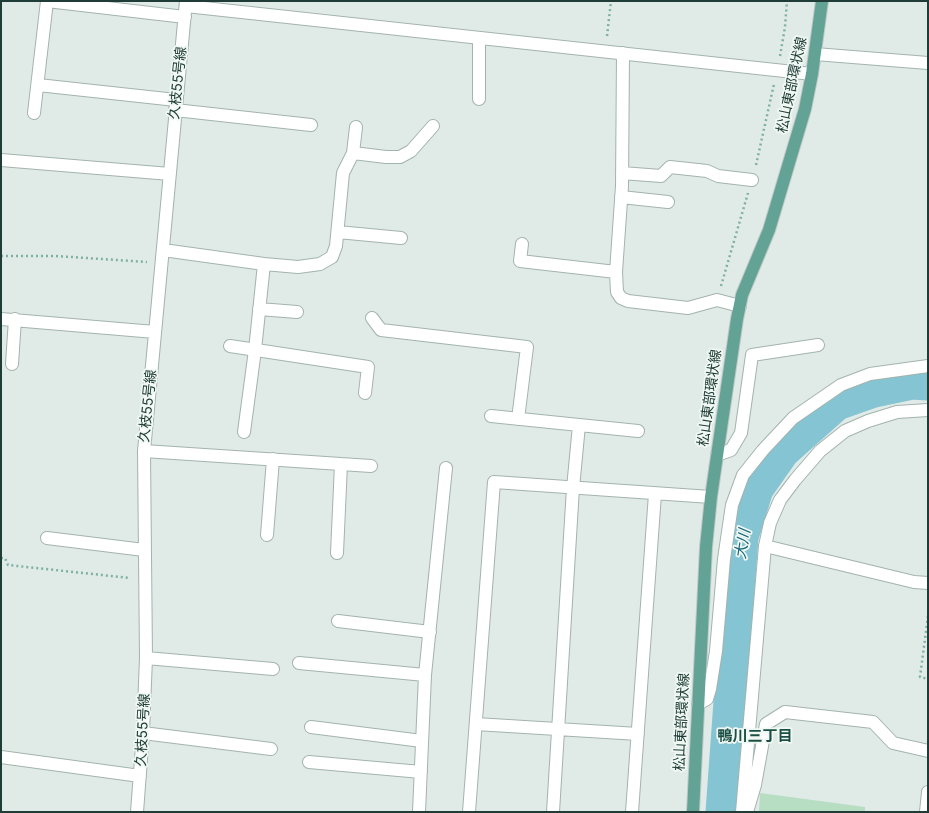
<!DOCTYPE html>
<html>
<head>
<meta charset="utf-8">
<style>
  body { margin:0 }
  #map { position:relative; width:929px; height:813px; overflow:hidden; background:#e0ebe7; font-family:Inter,sans-serif }
  canvas { display:block }
  .frame { position:absolute; inset:0; border:2px solid #203c36; pointer-events:none }
</style>
</head>
<body>
<div id="map">
<canvas width="929" height="813"></canvas>
<div class="frame"></div>
</div>
<script>
const context = document.querySelector('canvas').getContext('2d');
context.lineJoin = 'round';
function paint(path, color) {
  context.fillStyle = color;
  context.fill(path, 'evenodd');
}
function poly(rows) {
  const path = new Path2D();
  for (const r of rows) {
    path.moveTo(r[0], r[1]);
    for (let i = 2; i < r.length; i += 2) path.lineTo(r[i], r[i + 1]);
  }
  return path;
}
function stroke(path, color, width, dash) {
  context.strokeStyle = color;
  context.lineWidth = width;
  context.lineCap = dash ? 'butt' : 'round';
  context.setLineDash(dash || []);
  context.stroke(path);
}
function label(font, color, halo, rows, align = 'center') {
  context.font = font + ' Inter,"Noto Sans JP",sans-serif';
  context.lineWidth = 3.5;
  context.setLineDash([]);
  context.textBaseline = 'middle';
  context.strokeStyle = halo;
  context.fillStyle = color;
  for (const [text, x, y, turn = 0] of rows) {
    context.save();
    context.translate(x, y);
    context.rotate((+turn || 0) * Math.PI / 180);
    context.textAlign = isNaN(turn) ? turn : align;
    if (halo) context.strokeText(text, 0, 0);
    context.fillText(text, 0, 0);
    context.restore();
  }
}
paint(poly([
  [760,793,865,807,865,812,759,812]
]), '#b7dec3');
stroke(poly([
  [722,812,742,537,757,489,783,452,837,404,874,391,912,383,928,384]
]), '#85c4d3', 33);
const minor = poly([
  [47,1,185,17],
  [186,6,812,74],
  [479,38,479,99],
  [623,53,622,186,616,272,617,292,621,298,628,301,688,308,717,300,740,306],
  [815,54,928,63],
  [38,85,176,100],
  [175,110,311,125],
  [34,113,47,1],
  [353,153,386,157,400,157,411,151,433,126],
  [1,160,170,174],
  [622,173,661,176,670,167,707,171,718,176,752,180],
  [621,197,668,202],
  [338,232,401,238],
  [522,244,520,261,616,272],
  [163,250,264,264,298,267,320,264,332,257,336,246,343,173,353,153,356,127],
  [259,309,297,312],
  [372,318,381,330,527,347,518,419],
  [1,319,155,332],
  [230,346,368,367,365,393],
  [12,364,15,319],
  [491,416,638,431],
  [244,432,255,350,264,264],
  [144,451,371,466],
  [717,455,731,450,741,433,752,355,818,345],
  [267,535,273,459],
  [47,538,144,550],
  [765,546,914,582,928,583],
  [337,553,341,464],
  [338,621,430,632],
  [146,658,273,669],
  [299,663,425,675],
  [698,704,707,699,710,689,716,651,724,559,732,505,743,475,763,450,793,418,841,385,870,374,928,366],
  [476,724,638,734],
  [311,727,422,741],
  [143,733,271,749],
  [1,757,140,776],
  [309,762,421,772],
  [137,812,143,733,146,658,144,451,186,1],
  [419,812,425,675,446,468],
  [469,812,494,482,711,497],
  [553,812,573,488,579,425],
  [632,812,655,494],
  [742,812,765,546,770,523,780,500,795,480,820,451,845,431,868,421,897,412,928,410],
  [747,812,755,785,766,724,785,712,873,722,893,743,928,751],
  [926,812,928,792]
]);
const major = poly([
  [693,812,706,547,711,497,737,319,742,295,769,230,805,109,812,74,822,1]
]);
stroke(minor, '#a3b3ae', 14);
stroke(major, '#c1c8c7', 14);
stroke(poly([
  [607,36,611,1],
  [780,56,785,27,787,1],
  [756,165,774,84],
  [1,256,56,256,147,262],
  [721,286,748,193],
  [1,558,5,558,8,565,130,578],
  [928,616,920,677,928,679]
]), '#7fb0a3', 2.5, [2, 3]);
stroke(minor, '#fff', 12);
stroke(major, '#62a395', 12);
label('14px', '#203c36', '#f0f8f4', [
  ["久枝55号線",178,83,-84],
  ["松山東部環状線",792,85,-78],
  ["松山東部環状線",710,398,-82],
  ["久枝55号線",148,406,-84],
  ["松山東部環状線",682,722,-87],
  ["久枝55号線",143,730,-87]
]);
label('italic 15px', '#18657a', '#f0f8f4', [
  ["大川",743,544,-81]
]);
label('bold 15px', '#1b4f44', '#f0f8f4', [
  ["鴨川三丁目",755,736]
]);
</script>
</body>
</html>
